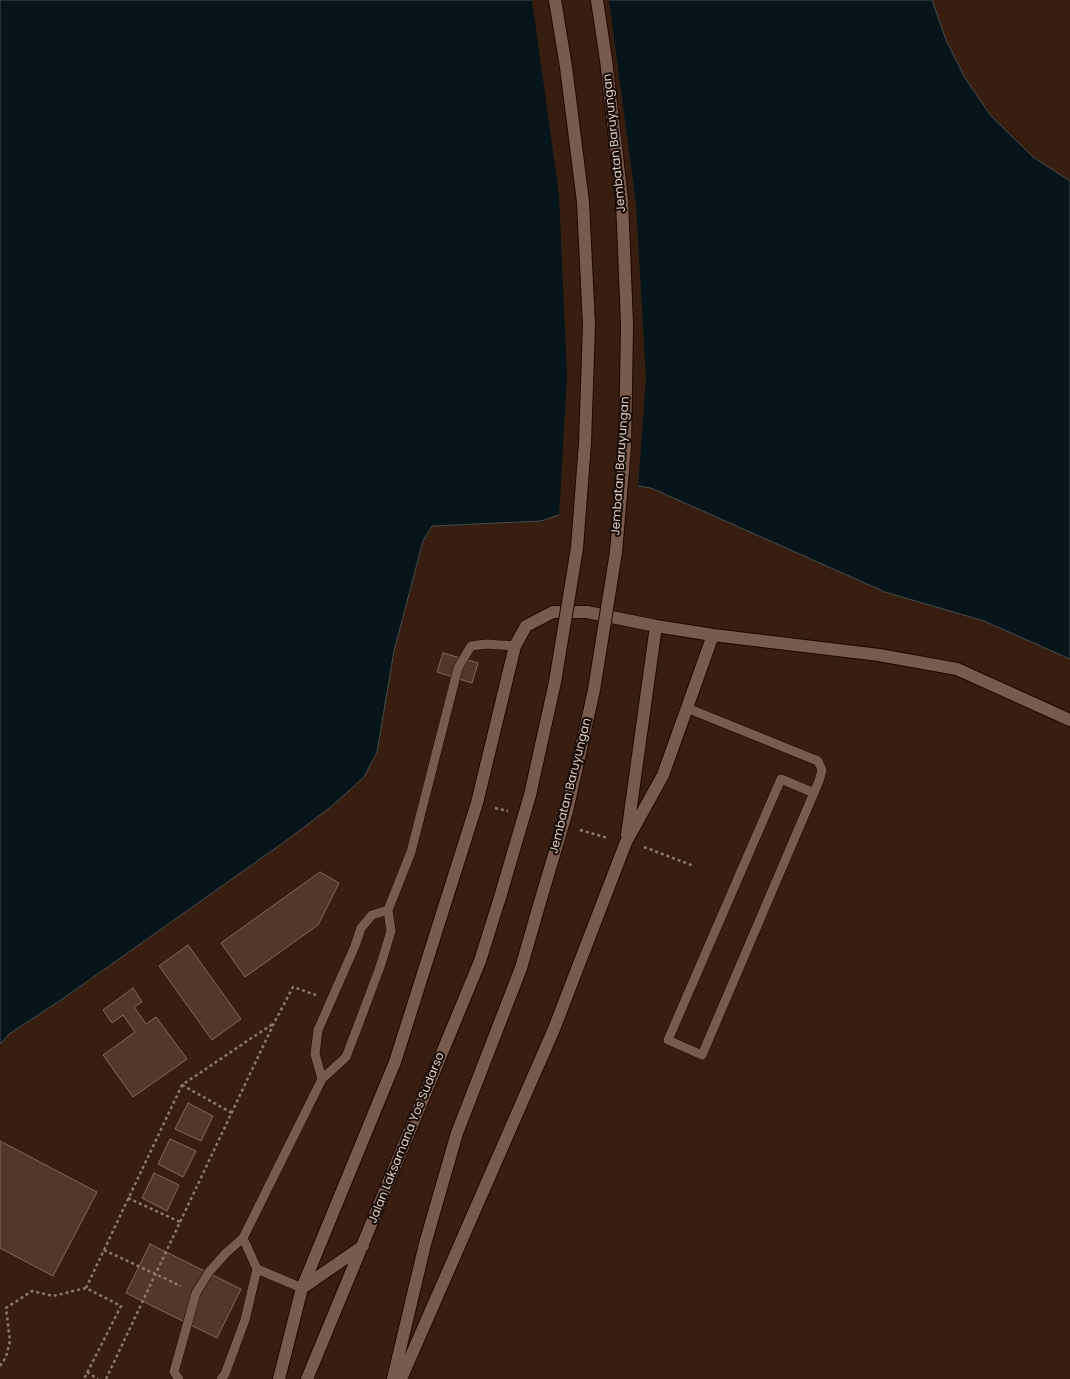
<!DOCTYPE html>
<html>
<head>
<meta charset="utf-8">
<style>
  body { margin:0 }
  canvas { display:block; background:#371e11 }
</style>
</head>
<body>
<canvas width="1070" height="1379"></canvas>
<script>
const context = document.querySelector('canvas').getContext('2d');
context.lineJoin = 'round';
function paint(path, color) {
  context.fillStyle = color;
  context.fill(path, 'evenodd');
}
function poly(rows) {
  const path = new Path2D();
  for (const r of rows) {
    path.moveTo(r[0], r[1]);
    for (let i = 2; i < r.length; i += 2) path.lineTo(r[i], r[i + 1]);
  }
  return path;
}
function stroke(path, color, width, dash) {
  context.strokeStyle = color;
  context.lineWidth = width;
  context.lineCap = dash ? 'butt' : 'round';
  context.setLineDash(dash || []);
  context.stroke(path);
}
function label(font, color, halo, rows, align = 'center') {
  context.font = font + ' Poppins,sans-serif';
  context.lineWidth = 4;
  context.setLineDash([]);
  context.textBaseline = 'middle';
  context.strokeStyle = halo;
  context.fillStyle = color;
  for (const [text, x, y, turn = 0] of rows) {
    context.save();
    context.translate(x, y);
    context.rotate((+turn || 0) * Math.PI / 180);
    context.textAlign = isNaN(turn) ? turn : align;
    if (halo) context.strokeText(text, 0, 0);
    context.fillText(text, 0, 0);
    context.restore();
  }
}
const water = poly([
  [0,0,932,0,946,40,965,78,991,116,1033,157,1070,181,1070,659,984,621,885,592,651,488,627,484,570,511,541,521,432,526,423,541,394,651,377,752,364,777,332,806,287,840,61,1000,9,1034,0,1044,0,0]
]);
paint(water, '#05151a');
stroke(water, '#464c4d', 1);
paint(poly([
  [532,0,609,0,636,204,646,378,638,488,627,486,571,513,559,517,567,376,559,195]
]), '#371e11');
const building = poly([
  [443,653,478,663,472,683,437,672,443,653],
  [320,872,339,883,318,925,245,977,221,943,320,872],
  [188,945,241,1019,212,1040,159,966,188,945],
  [133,988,142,1002,134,1007,146,1024,156,1017,187,1059,133,1097,103,1055,135,1032,123,1015,112,1023,103,1010,133,988],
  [188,1103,213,1116,201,1141,175,1129,188,1103],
  [170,1139,196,1151,183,1177,158,1164,170,1139],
  [0,1141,97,1192,53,1276,0,1248,0,1141],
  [154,1173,179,1185,167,1211,142,1198,154,1173],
  [150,1244,241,1289,217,1338,126,1293,150,1244]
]);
paint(building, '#53382a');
stroke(building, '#846657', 1);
const lane = poly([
  [687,708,818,761,822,770,819,781,702,1055,668,1040,781,779,814,793],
  [322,1079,315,1054,318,1030,355,946,361,928,372,915,388,910],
  [257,1269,302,1288],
  [179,1379,174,1372,196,1293,209,1272,226,1253,243,1238,322,1079,346,1057,359,1023,380,967,391,931,388,910,411,852,458,668,471,646,486,644,515,646],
  [221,1379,225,1374,245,1320,257,1269,243,1238]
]);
const secondary = poly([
  [627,835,656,626],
  [302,1288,363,1246],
  [279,1379,302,1288,395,1062,477,803,515,646,526,626,553,612,587,612,656,626,713,635,879,655,957,669,1070,720],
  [307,1379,480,961,501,894],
  [393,1379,425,1244,457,1133,521,968,540,902],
  [401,1379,554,1029,626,842,663,775,713,635]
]);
stroke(lane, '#1d0700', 10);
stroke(secondary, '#1d0700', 14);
stroke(poly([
  [495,808,508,811],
  [580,830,608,838],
  [644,847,694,866],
  [182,1085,232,1113],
  [128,1198,180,1222],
  [104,1250,181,1286],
  [86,1288,182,1085,274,1023],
  [0,1366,6,1357,10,1341,6,1308,32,1291,53,1296,86,1288,121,1306,84,1379],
  [87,1372,98,1379],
  [106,1379,274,1023,293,987,316,995]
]), '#8d786d', 2.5, [3, 3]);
stroke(lane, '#795b4d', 9);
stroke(secondary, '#795b4d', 12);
const secondaryBridge = poly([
  [501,894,530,795,555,682,577,548,585,443,589,325,583,202,566,67,555,0],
  [540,902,567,811,594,690,616,552,625,446,627,325,622,200,606,60,597,0]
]);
stroke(secondaryBridge, '#1d0700', 14, []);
stroke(secondaryBridge, '#795b4d', 12);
label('12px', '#dfcec5', '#170b06', [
  ["Jembatan Baruyungan",615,143,-96],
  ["Jembatan Baruyungan",621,466,-86],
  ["Jembatan Baruyungan",571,786,-76],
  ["Jalan Laksamana Yos Sudarso",407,1138,-68]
]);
</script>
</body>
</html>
